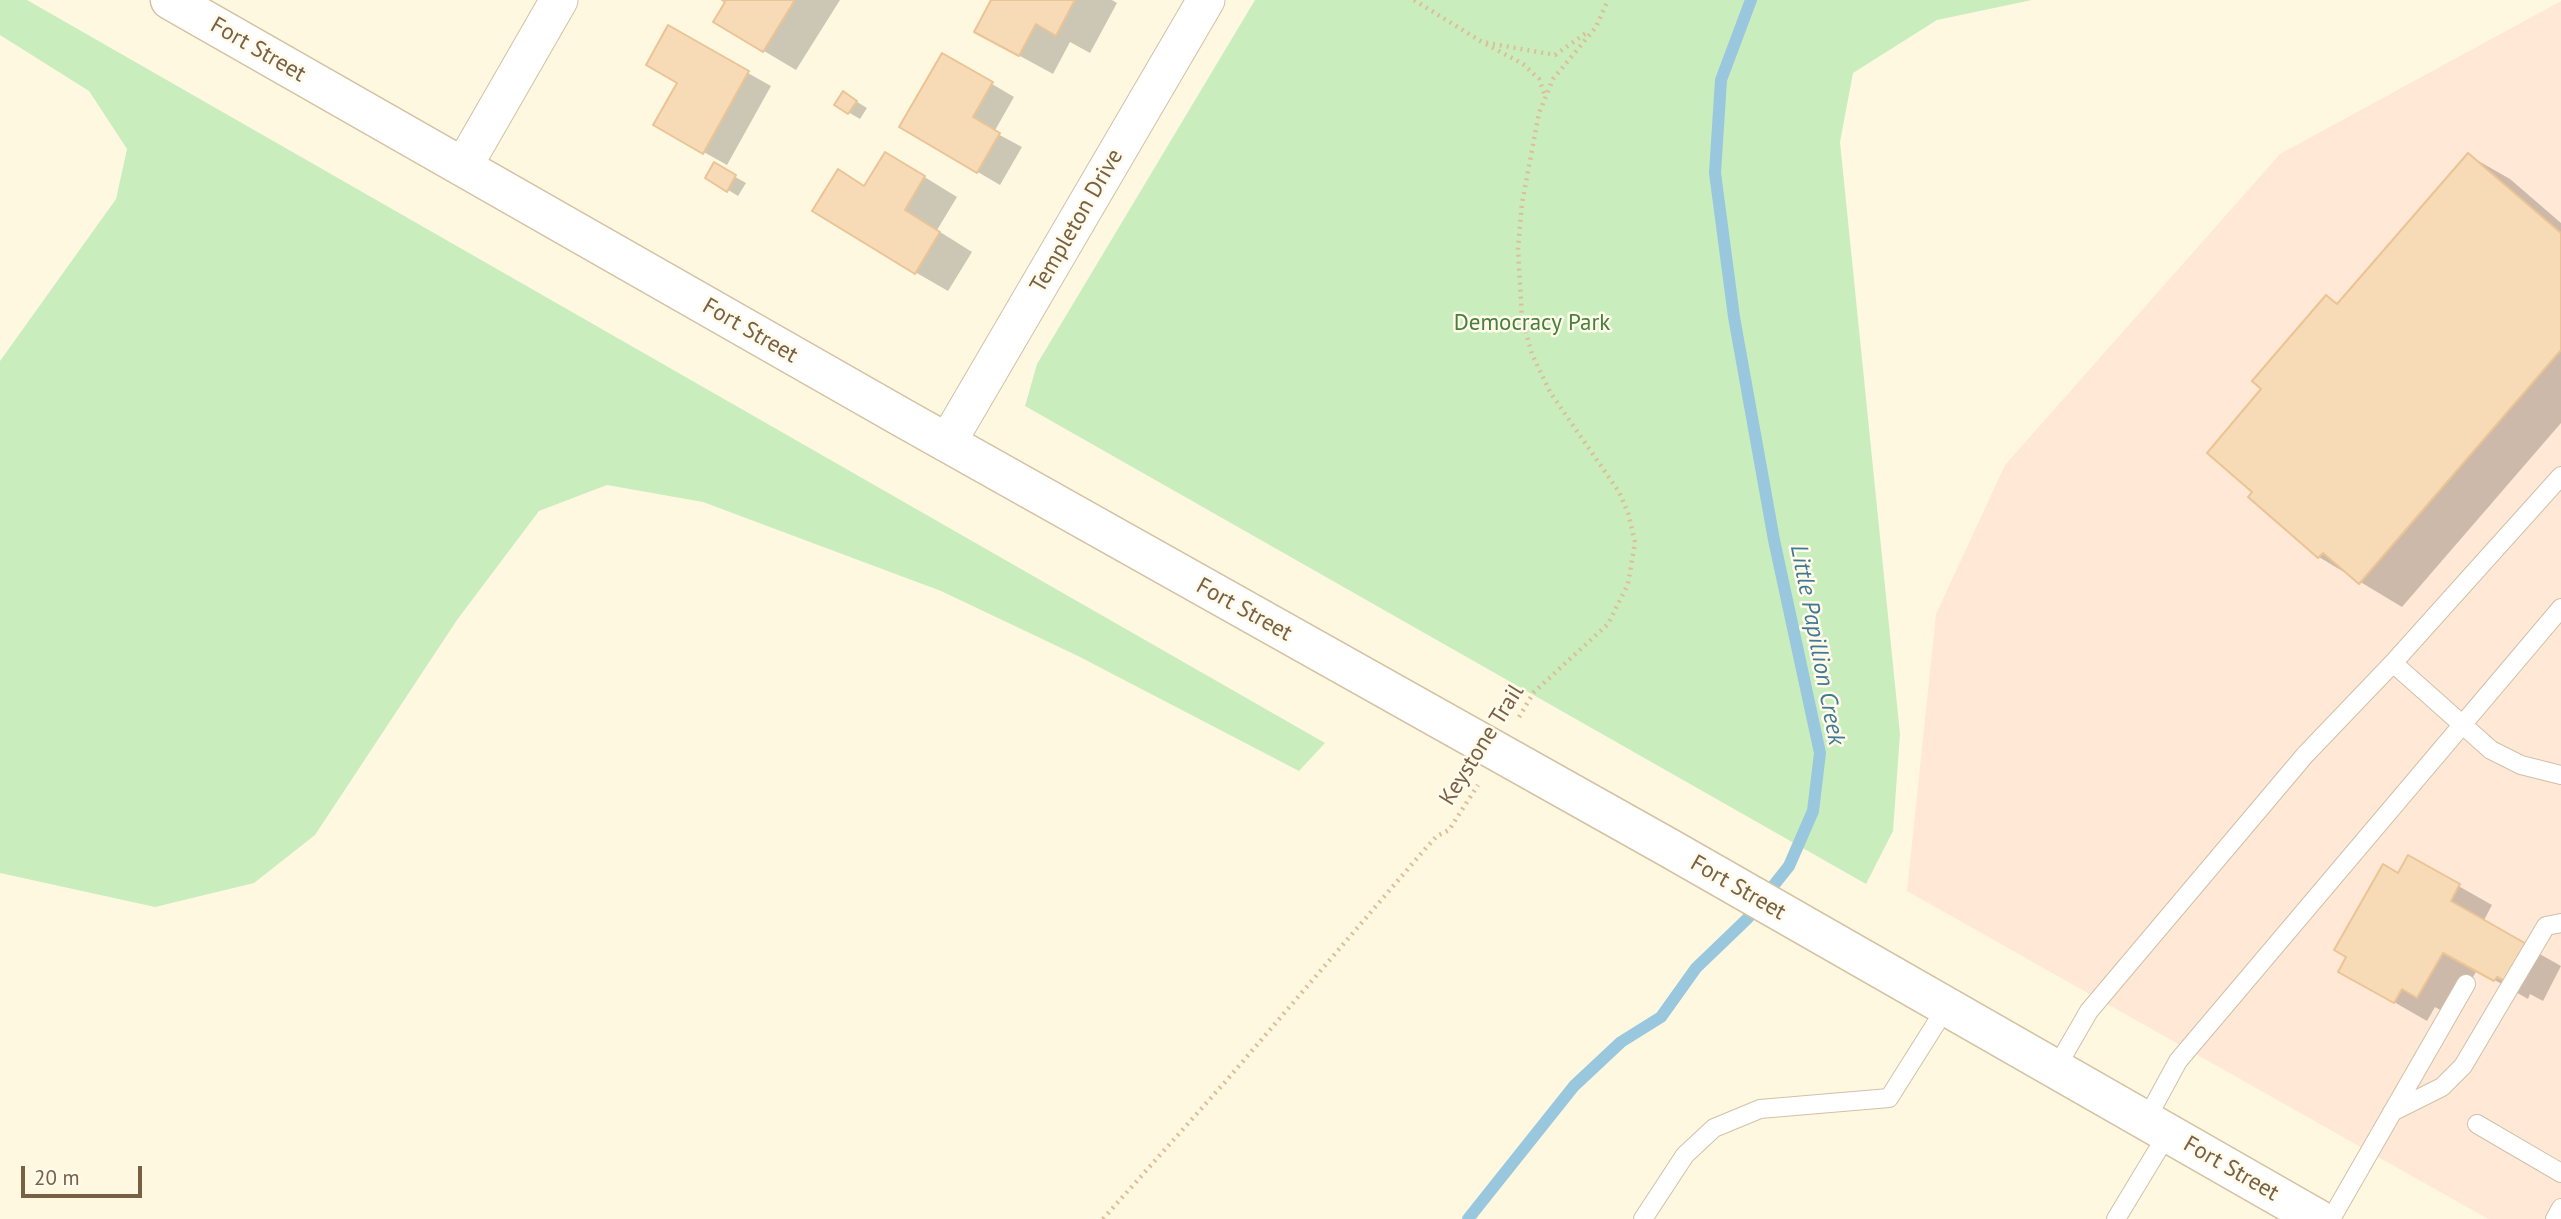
<!DOCTYPE html>
<html>
<head>
<meta charset="utf-8">
<style>
  body { margin:0 }
  #map { position:relative; width:2561px; height:1219px; overflow:hidden; background:#fff8e1; font-family:"PT Sans",sans-serif }
  canvas { display:block }
  .scale { position:absolute; left:21px; top:1166px; width:121px; height:32px; box-sizing:border-box; border:4px solid #786045; border-top:0; padding-left:9px; font-size:21px; line-height:24px; white-space:nowrap; color:#786045; -webkit-text-stroke:5px #fffaea; paint-order:stroke }
</style>
</head>
<body>
<div id="map">
<canvas width="2561" height="1219"></canvas>
<div class="scale">20 m</div>
</div>
<script>
const context = document.querySelector('canvas').getContext('2d');
context.lineJoin = 'round';
function paint(path, color) {
  context.fillStyle = color;
  context.fill(path, 'evenodd');
}
function poly(rows) {
  const path = new Path2D();
  for (const r of rows) {
    path.moveTo(r[0], r[1]);
    for (let i = 2; i < r.length; i += 2) path.lineTo(r[i], r[i + 1]);
  }
  return path;
}
function stroke(path, color, width, dash) {
  context.strokeStyle = color;
  context.lineWidth = width;
  context.lineCap = dash ? 'butt' : 'round';
  context.setLineDash(dash || []);
  context.stroke(path);
}
function label(font, color, halo, rows, align = 'center') {
  context.font = font + ' "PT Sans",sans-serif';
  context.lineWidth = 5;
  context.setLineDash([]);
  context.textBaseline = 'middle';
  context.strokeStyle = halo;
  context.fillStyle = color;
  for (const [text, x, y, turn = 0] of rows) {
    context.save();
    context.translate(x, y);
    context.rotate((+turn || 0) * Math.PI / 180);
    context.textAlign = isNaN(turn) ? turn : align;
    if (halo) context.strokeText(text, 0, 0);
    context.fillText(text, 0, 0);
    context.restore();
  }
}
paint(poly([
  [2561,1,2561,1219,2488,1219,1907,891,1936,614,2005,465,2280,154]
]), '#ffe8d5');
paint(poly([
  [0,0,27,0,1325,743,1299,771,1078,656,941,591,703,502,607,485,539,511,457,620,315,835,254,883,155,907,0,873,0,361,116,199,127,149,89,91,0,35],
  [1255,0,2032,0,1937,20,1853,73,1840,142,1900,734,1893,831,1866,884,1025,406,1037,364]
]), '#caedbe');
paint(poly([
  [725,0,840,0,796,70,764,51],
  [993,0,1112,0,1117,3,1090,53,1070,42,1053,74,1009,50],
  [668,28,771,86,727,165,655,125,679,82],
  [943,55,1014,97,994,132,1022,147,1000,185,901,127],
  [854,100,867,108,860,119,836,105],
  [2468,155,2510,179,2561,223,2561,423,2402,607,2319,557,2251,497,2255,492,2264,389,2326,297,2339,304],
  [714,165,746,183,738,196,707,177],
  [838,171,865,187,918,173,957,197,937,230,972,252,948,291,915,272],
  [2409,858,2492,905,2483,922,2561,966,2543,1001,2530,994,2528,999,2477,970,2451,1016,2435,1007,2427,1021,2340,971]
]), '#0003');
stroke(poly([
  [1468,1219,1574,1086,1621,1042,1661,1017,1696,968,1747,919,1789,866,1813,811,1820,753,1774,540,1734,317,1715,173,1721,80,1751,0]
]), '#99c7dd', 12);
const building = poly([
  [722,0,795,0,763,52,713,22,725,2,722,0],
  [991,0,1075,0,1056,36,1036,24,1019,56,974,32,991,0],
  [668,25,749,71,703,154,653,125,677,83,646,65,668,25],
  [942,53,993,82,973,117,1000,133,977,173,899,127,942,53],
  [843,91,857,101,848,114,834,105,843,91],
  [885,152,925,176,905,210,940,232,915,274,812,211,838,169,864,186,885,152],
  [2468,153,2561,233,2561,350,2359,584,2323,553,2318,558,2248,497,2252,492,2207,453,2261,389,2252,381,2326,295,2337,304,2468,153],
  [714,162,736,175,727,192,705,178,714,162],
  [2408,855,2460,884,2451,901,2530,946,2509,983,2497,977,2494,981,2443,953,2417,998,2402,989,2394,1003,2338,972,2346,957,2334,950,2383,864,2398,873,2408,855]
]);
paint(building, '#f7dab6');
stroke(building, '#ebc495', 2);
const lane = poly([
  [2393,663,2561,476],
  [2056,1068,2089,1011,2305,755,2393,663,2491,750,2521,765,2561,775],
  [2392,1112,2442,1087,2463,1066,2546,926,2561,923],
  [2146,1120,2178,1061,2561,608],
  [2477,1124,2561,1173],
  [1643,1219,1685,1155,1714,1128,1760,1109,1889,1098,1947,1006],
  [2116,1219,2168,1133],
  [2331,1219,2466,984],
  [2555,1219,2561,1208]
]);
const street = poly([
  [463,167,559,0],
  [947,443,1206,0]
]);
const secondary = poly([
  [170,0,903,418,1671,849,2318,1219]
]);
stroke(lane, '#d1c0a7', 20);
stroke(street, '#d1c0a7', 39);
stroke(secondary, '#d4c2a3', 41);
stroke(poly([
  [1414,0,1482,42,1555,55,1589,31],
  [1486,44,1523,64,1539,79,1545,96],
  [1519,717,1534,692,1608,624,1628,584,1635,542,1628,513,1619,492,1550,392,1532,354,1522,319,1518,249,1522,203,1539,113,1553,79,1596,27,1608,0],
  [1103,1219,1226,1081,1425,849,1437,836,1449,830,1478,785]
]), '#dcbe99', 4.5, [2, 5]);
stroke(lane, '#fff', 18);
stroke(street, '#fff', 37);
stroke(secondary, '#fff', 38);
label('23px', '#786045', '#fffaea', [
  ["Fort Street",258,50,30],
  ["Templeton Drive",1077,221,-60],
  ["Fort Street",750,331,30],
  ["Fort Street",1244,610,29],
  ["Keystone Trail",1482,745,-58],
  ["Fort Street",1738,888,30],
  ["Fort Street",2231,1169,30]
]);
label('23px', '#45803c', '#fffaea', [
  ["Democracy Park",1532,323]
]);
label('italic 24px', '#3f7996', '#fffaea', [
  ["Little Papillion Creek",1817,645,79]
]);
</script>
</body>
</html>
